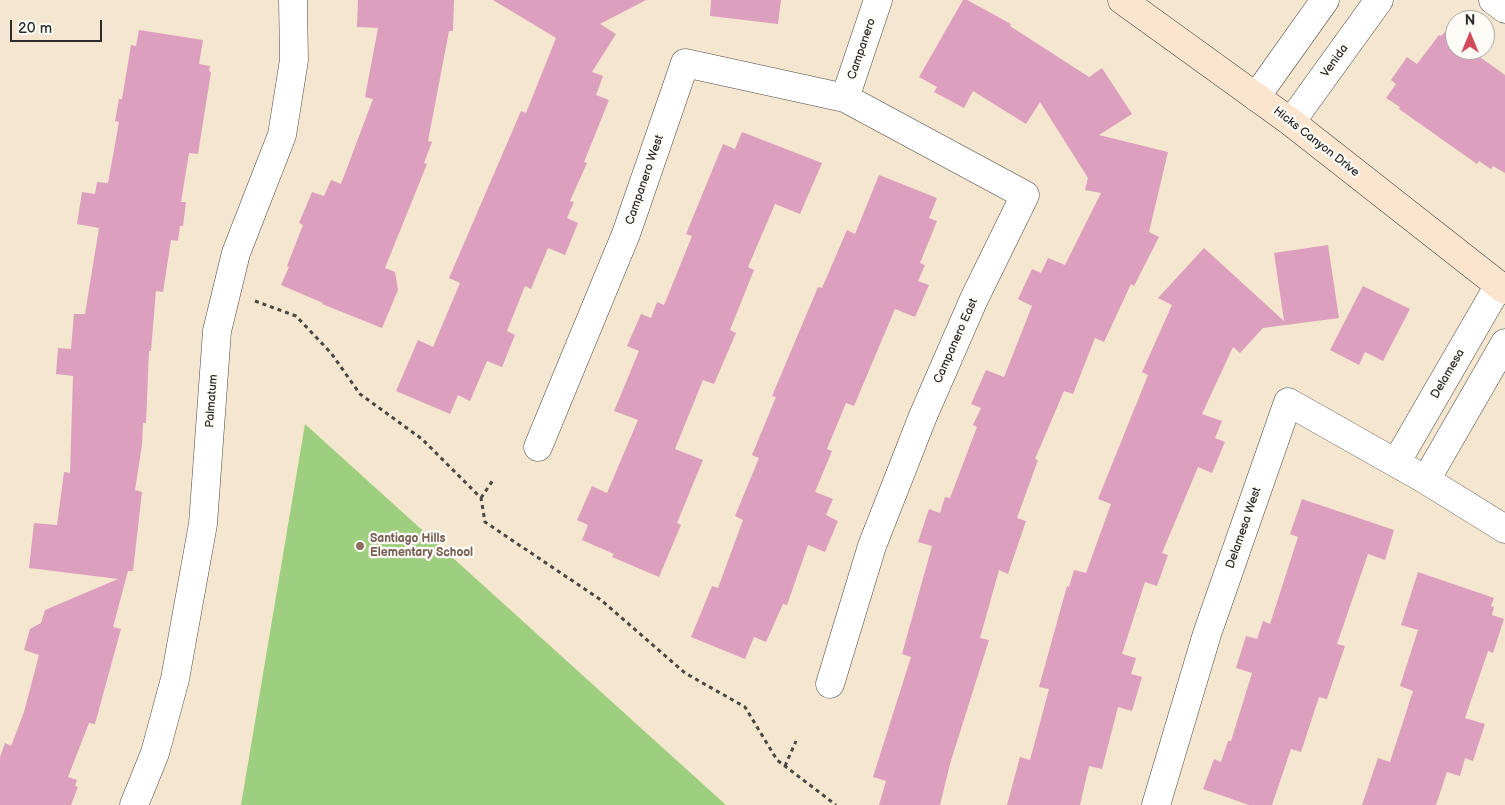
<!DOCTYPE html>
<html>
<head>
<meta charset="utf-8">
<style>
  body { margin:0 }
  #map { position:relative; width:1505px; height:805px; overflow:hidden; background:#f5e6d0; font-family:"Balsamiq Sans",sans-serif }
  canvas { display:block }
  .north { position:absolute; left:1445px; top:10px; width:50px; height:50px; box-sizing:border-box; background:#fdfcf7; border:1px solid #a9a8a5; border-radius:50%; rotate:0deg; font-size:14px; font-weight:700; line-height:20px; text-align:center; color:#2b2b2b }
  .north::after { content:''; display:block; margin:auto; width:18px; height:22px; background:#d1495b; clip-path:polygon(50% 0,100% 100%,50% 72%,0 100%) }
  .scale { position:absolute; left:10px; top:20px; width:92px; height:22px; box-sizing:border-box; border:2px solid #2b2b2b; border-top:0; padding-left:6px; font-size:15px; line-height:18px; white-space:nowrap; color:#2b2b2b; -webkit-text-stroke:4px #fdfcf7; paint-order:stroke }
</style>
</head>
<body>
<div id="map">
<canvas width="1505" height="805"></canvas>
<div class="north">N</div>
<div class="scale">20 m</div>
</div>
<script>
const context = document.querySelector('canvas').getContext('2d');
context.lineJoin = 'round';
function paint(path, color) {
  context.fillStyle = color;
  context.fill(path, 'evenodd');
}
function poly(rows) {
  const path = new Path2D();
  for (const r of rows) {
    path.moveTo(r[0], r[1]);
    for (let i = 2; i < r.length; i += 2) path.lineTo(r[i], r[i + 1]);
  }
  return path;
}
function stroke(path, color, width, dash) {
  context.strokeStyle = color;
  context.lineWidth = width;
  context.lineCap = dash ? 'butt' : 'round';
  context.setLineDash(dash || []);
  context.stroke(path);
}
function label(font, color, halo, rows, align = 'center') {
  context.font = font + ' "Balsamiq Sans",sans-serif';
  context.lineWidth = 4.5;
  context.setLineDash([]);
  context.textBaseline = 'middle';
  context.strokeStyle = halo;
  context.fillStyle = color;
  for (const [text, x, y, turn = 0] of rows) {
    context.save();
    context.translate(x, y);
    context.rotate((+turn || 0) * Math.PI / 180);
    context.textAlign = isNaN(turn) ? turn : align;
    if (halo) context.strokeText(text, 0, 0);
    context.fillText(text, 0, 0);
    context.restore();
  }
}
paint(poly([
  [305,424,726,805,241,805]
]), '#9ecf7e');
paint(poly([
  [358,0,454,0,453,31,449,31,428,141,432,142,424,163,427,164,385,268,395,272,398,290,382,328,322,304,323,303,281,285,289,267,287,266,303,225,299,223,312,192,324,196,331,180,341,184,373,99,365,97,378,28,357,27],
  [493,0,646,0,600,24,616,34,592,72,603,76,596,95,609,100,584,162,587,163,570,201,574,202,567,218,578,223,565,255,548,248,531,289,525,286,507,331,515,335,502,367,487,361,470,401,458,395,450,414,396,391,418,340,433,347,460,283,449,278,521,111,526,113,556,38],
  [711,0,781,0,778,24,710,16],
  [963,0,967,0,1011,24,1010,26,1089,77,1102,68,1132,114,1099,135,1168,152,1149,232,1159,237,1134,286,1131,284,1104,342,1095,338,1073,394,1064,391,1035,459,1038,460,1017,518,1026,521,1008,574,999,570,980,638,989,640,950,764,940,805,879,805,886,781,873,777,911,657,902,654,932,546,918,542,929,509,940,513,945,497,950,498,977,427,973,425,981,408,971,404,986,370,1004,377,1032,306,1018,299,1032,269,1041,273,1048,258,1065,265,1101,193,1085,190,1088,178,1040,102,1026,124,973,91,964,108,934,92,937,87,919,77],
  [139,30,203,40,199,64,210,66,209,71,211,72,198,154,189,153,181,202,186,202,183,226,180,226,178,241,171,240,163,292,156,291,151,351,149,351,146,423,143,423,142,445,135,490,142,492,133,571,128,571,113,627,121,629,95,724,89,723,68,777,77,780,75,786,78,787,71,805,0,805,0,757,5,743,11,746,24,712,39,655,24,650,30,629,41,623,45,610,118,579,29,568,34,523,57,525,64,472,70,473,73,376,56,374,58,348,71,349,74,314,85,314,99,228,77,224,82,192,95,194,97,182,108,183,119,122,115,121,119,99,122,99,131,45,136,46],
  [1445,32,1455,39,1455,50,1470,50,1505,75,1505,173,1493,166,1491,169,1479,161,1477,164,1399,109,1400,107,1386,98,1396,84,1391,80,1407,57,1417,64,1439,35,1441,36],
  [742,132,822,163,800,214,775,204,748,267,754,270,730,330,736,333,714,384,703,380,675,449,703,460,677,523,681,525,659,577,612,557,614,554,582,540,588,525,577,520,592,486,607,493,638,420,614,411,639,351,627,346,641,314,651,318,657,302,664,305,692,236,686,234,723,144,735,149],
  [879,175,937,198,929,218,937,221,920,263,925,265,918,281,929,285,915,317,895,309,854,406,846,403,827,449,832,451,815,492,833,499,826,515,838,521,825,552,808,545,787,605,783,604,766,642,754,637,745,659,691,637,712,586,718,588,743,520,735,516,759,458,752,455,776,397,772,396,818,287,822,288,847,230,855,234],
  [1328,245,1339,318,1263,328,1240,353,1233,347,1202,414,1222,421,1215,438,1225,442,1212,473,1198,467,1162,553,1168,555,1157,586,1145,582,1122,654,1136,658,1131,674,1142,677,1132,711,1118,707,1102,769,1089,766,1080,805,1007,805,1020,757,1030,760,1049,689,1039,687,1067,586,1069,587,1074,570,1086,573,1111,504,1098,499,1148,375,1142,372,1172,305,1158,298,1204,248,1284,321,1274,253],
  [1363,286,1410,309,1383,361,1365,352,1359,365,1330,350],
  [1302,499,1394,530,1385,560,1368,554,1337,644,1345,646,1327,699,1319,697,1301,752,1291,749,1272,805,1249,805,1203,789,1214,759,1221,762,1228,741,1231,741,1252,673,1236,668,1246,636,1257,639,1263,621,1270,624,1298,537,1290,534],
  [1418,572,1494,598,1491,606,1494,607,1492,615,1504,619,1493,653,1488,651,1465,718,1485,724,1473,761,1465,758,1460,776,1447,772,1436,805,1362,805,1378,758,1390,762,1413,691,1400,686,1418,630,1401,625]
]), '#dd9fbe');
const street = poly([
  [1493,0,1505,9],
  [1256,97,1325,0],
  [845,98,878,0],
  [1291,122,1379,0],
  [538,447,626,234,685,63,845,98,1025,195,974,299,923,416,872,546,830,684],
  [1396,463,1499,285],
  [1426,480,1505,343],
  [134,805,155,753,175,679,203,524,217,331,236,253,282,135,294,60,293,0],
  [1156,805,1207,634,1288,402,1426,480,1505,529]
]);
const secondary = poly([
  [1122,0,1291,122,1505,290]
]);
stroke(street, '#494744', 29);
stroke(secondary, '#494744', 29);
stroke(poly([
  [255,301,296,316,331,353,360,394,422,439,481,498,485,522,601,600,685,673,745,707,777,760,836,805],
  [481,498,493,480],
  [785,766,796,741]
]), '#494744', 3, [4, 4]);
stroke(street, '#fff', 28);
stroke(secondary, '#fce5cf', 28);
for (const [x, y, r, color] of [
  [360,546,5,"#8d6e63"]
]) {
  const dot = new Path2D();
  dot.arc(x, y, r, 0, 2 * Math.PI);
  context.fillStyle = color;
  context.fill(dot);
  stroke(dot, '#fdfcf7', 2);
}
label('12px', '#2b2b2b', '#fdfcf7', [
  ["Campanero",862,49,-71],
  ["Venida",1335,61,-54],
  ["Hicks Canyon Drive",1316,142,38],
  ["Campanero West",645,180,-71],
  ["Campanero East",956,341,-66],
  ["Delamesa",1448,374,-60],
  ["Palmatum",212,401,-86],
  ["Delamesa West",1244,528,-71]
]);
label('bold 12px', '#785e54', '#fdfcf7', [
  ["Santiago Hills",370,539],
  ["Elementary School",370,553]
], 'left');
</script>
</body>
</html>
